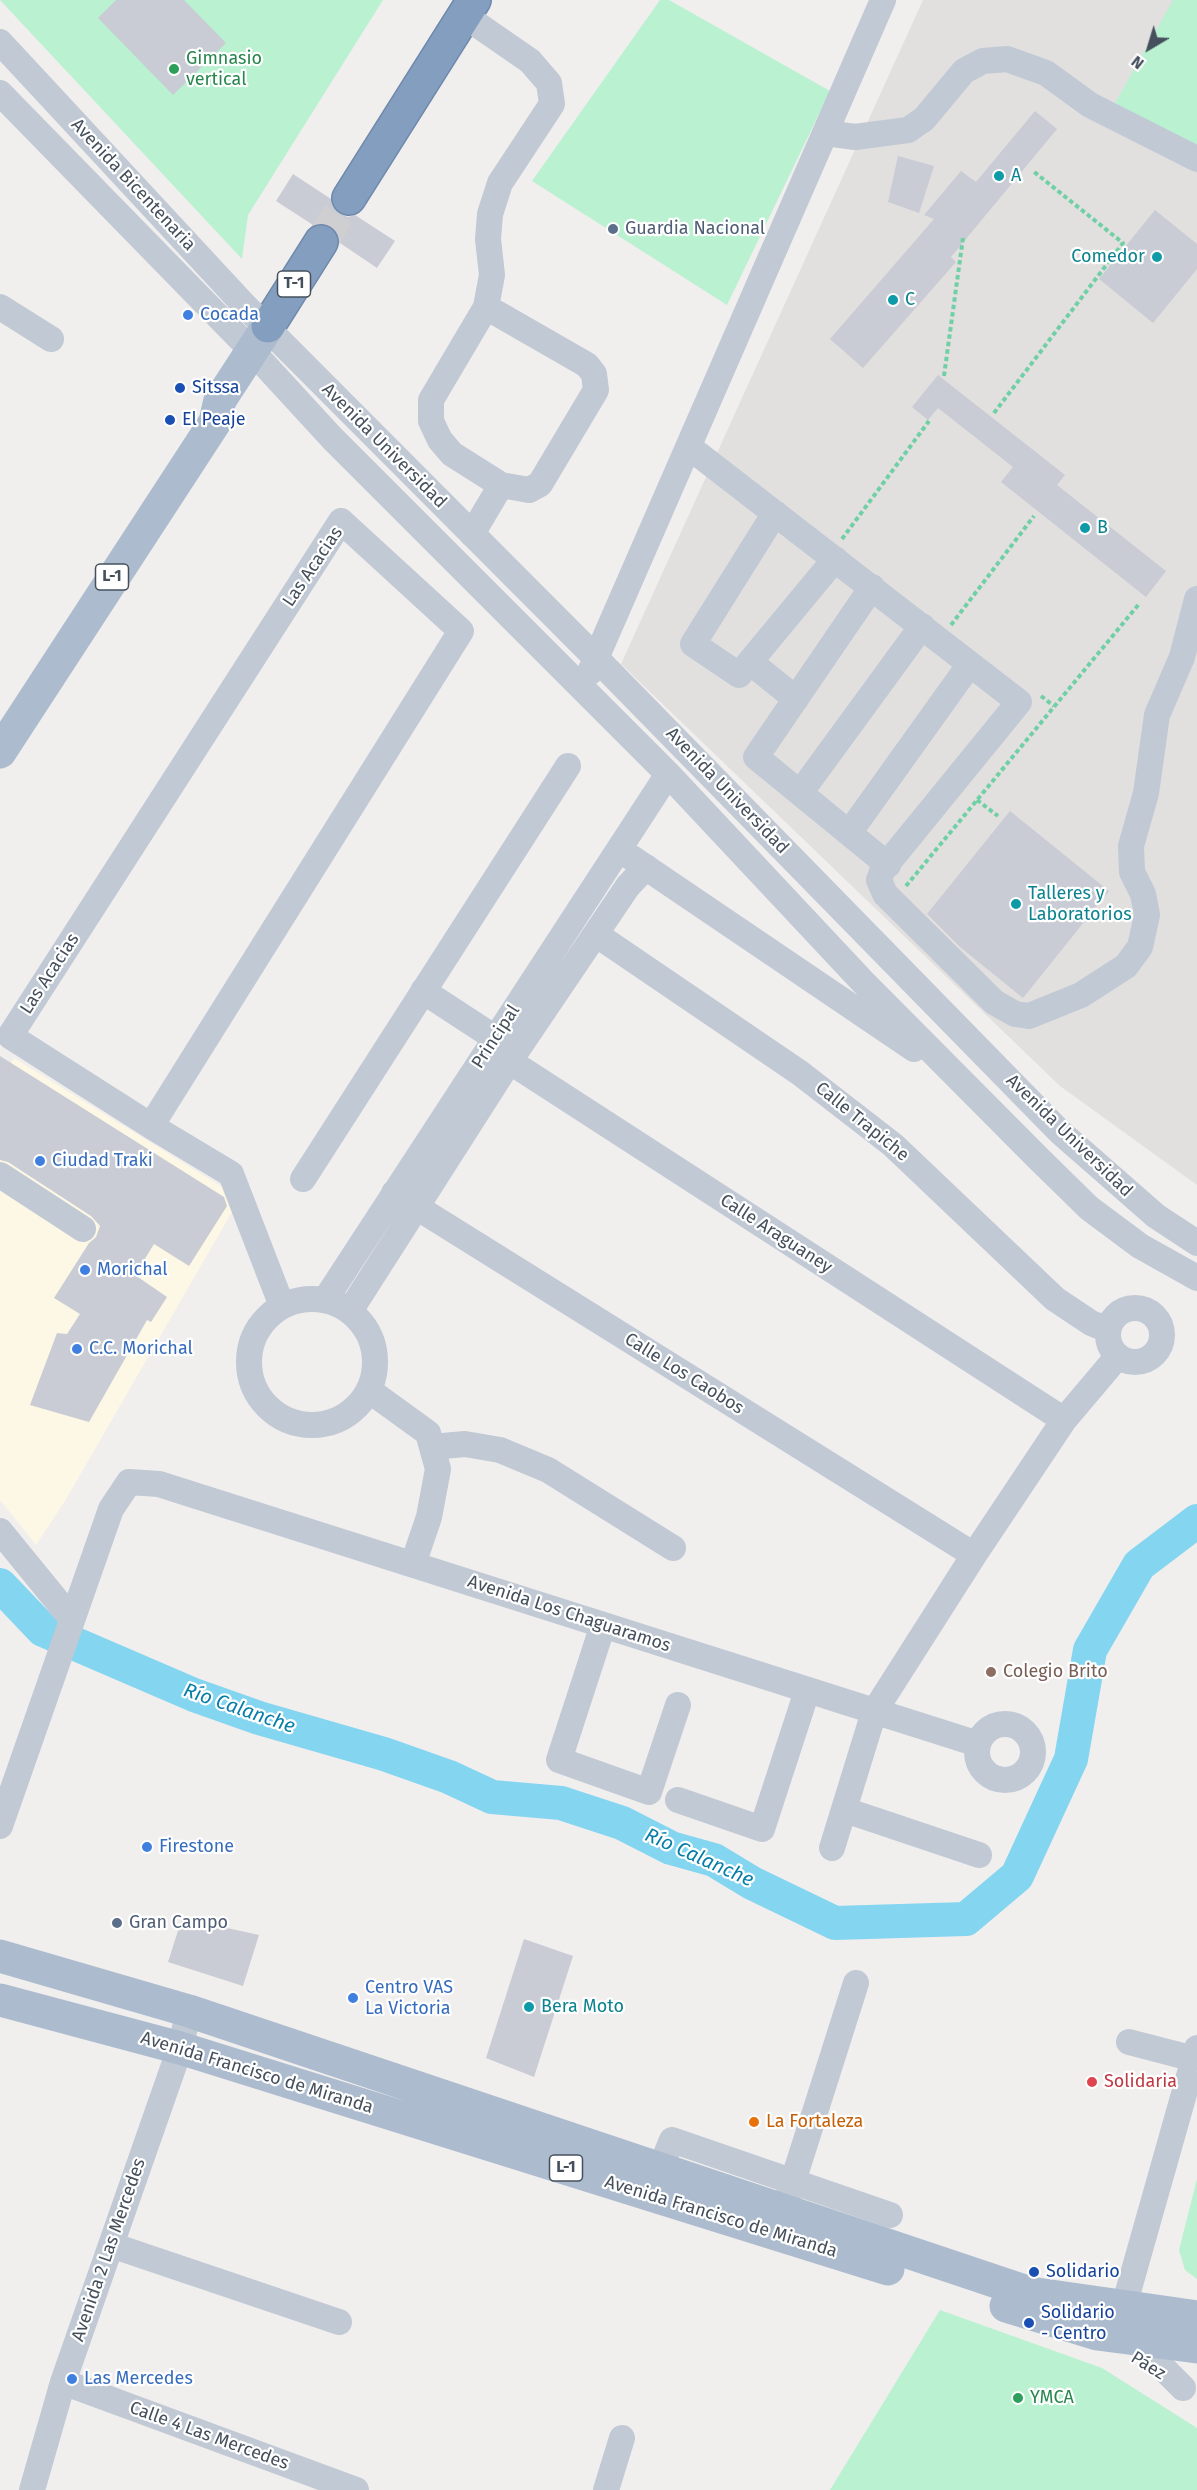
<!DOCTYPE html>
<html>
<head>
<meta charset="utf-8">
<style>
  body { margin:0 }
  #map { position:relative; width:1197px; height:2490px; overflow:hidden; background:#f1eeee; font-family:"Fira Sans",sans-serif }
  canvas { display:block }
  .north { position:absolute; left:1119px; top:18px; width:60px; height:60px; -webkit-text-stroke:4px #fff; paint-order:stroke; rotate:218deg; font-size:16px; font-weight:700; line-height:24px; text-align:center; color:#45505c }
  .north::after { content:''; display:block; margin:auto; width:21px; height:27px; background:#45505c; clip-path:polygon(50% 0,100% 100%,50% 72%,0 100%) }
</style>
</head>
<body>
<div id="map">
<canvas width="1197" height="2490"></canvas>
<div class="north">N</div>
</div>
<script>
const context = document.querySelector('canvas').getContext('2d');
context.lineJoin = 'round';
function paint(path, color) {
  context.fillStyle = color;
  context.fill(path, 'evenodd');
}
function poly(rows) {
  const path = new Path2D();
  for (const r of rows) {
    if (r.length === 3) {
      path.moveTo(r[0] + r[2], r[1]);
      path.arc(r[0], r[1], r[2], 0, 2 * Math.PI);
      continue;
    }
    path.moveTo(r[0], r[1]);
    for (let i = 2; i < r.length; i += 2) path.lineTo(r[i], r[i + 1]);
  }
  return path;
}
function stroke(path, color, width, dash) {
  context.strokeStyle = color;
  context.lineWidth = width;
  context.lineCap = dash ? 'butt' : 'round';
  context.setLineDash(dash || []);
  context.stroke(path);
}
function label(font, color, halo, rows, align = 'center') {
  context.font = font + ' "Fira Sans",sans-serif';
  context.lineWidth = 4.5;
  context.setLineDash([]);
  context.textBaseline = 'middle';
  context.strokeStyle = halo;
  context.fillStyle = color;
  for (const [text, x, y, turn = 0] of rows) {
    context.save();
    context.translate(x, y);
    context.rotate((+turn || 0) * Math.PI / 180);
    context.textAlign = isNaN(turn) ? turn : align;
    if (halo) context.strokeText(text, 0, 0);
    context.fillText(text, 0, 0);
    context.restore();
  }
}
paint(poly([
  [14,1058,240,1198,65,1501,36,1545,0,1500,0,1079]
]), '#fdf7e5');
paint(poly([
  [923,0,1197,0,1197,1185,1060,1086,621,664]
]), '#e2dfdf');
paint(poly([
  [0,0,383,0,248,215,242,259],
  [660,0,669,0,830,91,727,305,532,181],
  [1173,0,1197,0,1197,149,1115,103],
  [1197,2179,1197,2279,1185,2270,1179,2250],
  [940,2310,1102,2368,1197,2428,1197,2490,830,2490]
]), '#b9f1d1');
stroke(poly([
  [0,1585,43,1630,194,1695,259,1718,384,1754,449,1777,492,1797,561,1803,622,1823,671,1848,714,1860,752,1883,835,1923,966,1919,1017,1876,1071,1759,1090,1650,1139,1565,1197,1521]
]), '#84d5f0', 34);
paint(poly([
  [116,0,184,0,226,43,173,95,98,18],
  [1035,111,1057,129,951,257,956,262,863,368,830,339,934,219,924,215,961,171,976,182],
  [898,156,934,166,919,213,888,202],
  [293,174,331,199,339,213,348,217,355,215,395,241,377,268,340,243,338,234,331,227,322,223,313,225,276,201],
  [1155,210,1197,244,1197,269,1153,323,1099,279],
  [938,375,1065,475,1057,485,1166,571,1146,597,1001,482,1013,467,938,408,928,420,912,407],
  [1010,811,1109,891,1023,998,960,947,927,914],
  [0,1056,224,1197,227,1206,189,1266,154,1244,135,1275,167,1297,151,1322,147,1320,89,1422,30,1405,57,1333,67,1334,80,1314,54,1298,89,1243,96,1237,100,1226,91,1216,8,1162,0,1160],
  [182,1918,259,1935,243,1986,168,1962],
  [524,1939,573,1956,534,2077,486,2058]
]), '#c9ccd4');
stroke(poly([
  [321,242,349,198]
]), '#cfced1', 33, [33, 16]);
const highway = poly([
  [349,198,474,0],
  [268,326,321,242]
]);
stroke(highway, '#6e89ab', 36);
stroke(poly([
  [944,376,963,238],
  [994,413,1123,243,1033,171],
  [842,539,929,421],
  [951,625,1034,516],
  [1041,696,1054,706],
  [977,800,998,816],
  [906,886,1139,604]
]), '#70d0a5', 4, [4.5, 3]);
stroke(poly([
  [465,16,530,61,549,83,552,104,500,183,490,214,488,239,492,275,486,307,431,400,431,421,440,440,452,454,501,485,529,490,540,484,596,390,594,374,587,365,486,307],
  [0,42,246,307,597,659,1060,1132,1156,1216,1197,1243],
  [0,93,252,351,332,438,668,774,863,982,1038,1158,1089,1208,1140,1246,1197,1278],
  [826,133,855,137,908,130,924,119,964,71,983,61,1007,59,1046,73,1090,105,1197,159],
  [0,307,51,339],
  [689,447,1019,702,883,869,879,880,885,894,994,1002,1015,1014,1029,1016,1081,995,1126,966,1140,947,1147,915,1143,894,1132,872,1131,846,1146,793,1157,715,1182,657,1197,599],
  [775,513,693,644,739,675,835,559],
  [472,534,501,485],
  [872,587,756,757,888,865],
  [750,662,796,699],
  [590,672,883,0],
  [800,793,922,626],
  [849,833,970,664],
  [632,858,914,1049],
  [597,935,800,1073,893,1145,1055,1299,1091,1323,1108,1330],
  [423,991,495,1038],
  [489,1048,1064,1420],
  [151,1126,461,631,341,521,10,1036,151,1126,231,1174,282,1306],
  [0,1175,83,1229],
  [303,1179,568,766],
  [394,1193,974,1555],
  [312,1362,63],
  [325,1300,668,774],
  [1135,1335,27],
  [350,1311,509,1062,628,886,646,867],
  [370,1391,428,1433,438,1469,429,1517,413,1564],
  [432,1447,465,1444,500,1450,548,1470,673,1548],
  [0,1531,71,1618],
  [603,1625,559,1760,649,1792,678,1705],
  [1005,1752,28],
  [678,1800,762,1829,807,1691],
  [845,1810,979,1855],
  [0,1826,111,1509,129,1482,159,1484,978,1744],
  [832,1848,874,1712,974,1555,1064,1420,1118,1356],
  [1129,2042,1194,2059],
  [660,2169,672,2140,890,2215],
  [788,2197,856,1983],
  [111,2245,339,2322],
  [63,2382,356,2490],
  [1183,2388,1132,2337,1124,2306,1197,2048],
  [32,2490,63,2382,180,2048,189,2011],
  [606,2490,622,2438]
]), '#c0c9d4', 26);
stroke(poly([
  [0,752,215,422,220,400,268,326],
  [0,1956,189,2011,1030,2293,1197,2317],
  [0,2000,180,2048,888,2269],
  [1006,2306,1097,2334,1197,2347]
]), '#acbcce', 33);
stroke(highway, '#839ebf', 33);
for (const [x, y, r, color] of [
  [174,69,6,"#2e9e5b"],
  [999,176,6,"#0f9aa8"],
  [613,229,6,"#5c6f8a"],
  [1157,257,6,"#0f9aa8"],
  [893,300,6,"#0f9aa8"],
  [188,315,6,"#3f7fe0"],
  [180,388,6,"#1a4fb4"],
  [170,420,6,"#1a4fb4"],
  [1085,528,6,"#0f9aa8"],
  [1016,904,6,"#0f9aa8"],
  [40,1161,6,"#3f7fe0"],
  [85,1270,6,"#3f7fe0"],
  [77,1349,6,"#3f7fe0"],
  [991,1672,6,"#8d6e63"],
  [147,1847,6,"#3f7fe0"],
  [117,1923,6,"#5c6f8a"],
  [353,1998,6,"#3f7fe0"],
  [529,2007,6,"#0f9aa8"],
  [1092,2082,6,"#e0444e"],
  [754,2122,6,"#e8710a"],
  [1034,2272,6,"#1a4fb4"],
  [1029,2323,6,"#1a4fb4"],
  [72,2379,6,"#3f7fe0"],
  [1018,2398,6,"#2e9e5b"]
]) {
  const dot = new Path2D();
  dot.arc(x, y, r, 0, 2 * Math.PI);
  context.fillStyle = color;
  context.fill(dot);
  stroke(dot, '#fff', 2);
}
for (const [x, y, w] of [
  [294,284,33],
  [112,577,33],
  [566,2168,33]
]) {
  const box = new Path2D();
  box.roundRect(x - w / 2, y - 13, w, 26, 4.5);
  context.fillStyle = '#fff';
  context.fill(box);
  stroke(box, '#45505c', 1.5);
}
label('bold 16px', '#45505c', null, [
  ["T-1",294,284],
  ["L-1",112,577],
  ["L-1",566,2168]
]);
label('18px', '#27864d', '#fff', [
  ["Gimnasio",186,59],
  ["vertical",186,80],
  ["YMCA",1030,2398]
], 'left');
label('18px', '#0d838f', '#fff', [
  ["A",1011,176],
  ["Comedor",1145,257,"right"],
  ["C",905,300],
  ["B",1097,528],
  ["Talleres y",1028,894],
  ["Laboratorios",1028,915],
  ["Bera Moto",541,2007]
], 'left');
label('18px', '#45505c', '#fff', [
  ["Avenida Bicentenaria",133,185,47],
  ["Avenida Universidad",384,446,45],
  ["Las Acacias",313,567,-56],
  ["Avenida Universidad",727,791,46],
  ["Las Acacias",50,974,-57],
  ["Principal",496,1037,-57],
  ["Calle Trapiche",862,1122,39],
  ["Avenida Universidad",1069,1136,44],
  ["Calle Araguaney",776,1234,33],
  ["Calle Los Caobos",684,1374,32],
  ["Avenida Los Chaguaramos",569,1614,18],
  ["Avenida Francisco de Miranda",257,2073,17],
  ["Avenida Francisco de Miranda",721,2217,17],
  ["Avenida 2 Las Mercedes",109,2250,-71],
  ["Páez",1148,2366,32],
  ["Calle 4 Las Mercedes",209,2436,20]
]);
label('18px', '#4e5e75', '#fff', [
  ["Guardia Nacional",625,229],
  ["Gran Campo",129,1923]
], 'left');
label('18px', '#366cbe', '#fff', [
  ["Cocada",200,315],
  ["Ciudad Traki",52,1161],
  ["Morichal",97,1270],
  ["C.C. Morichal",89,1349],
  ["Firestone",159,1847],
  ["Centro VAS",365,1988],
  ["La Victoria",365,2009],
  ["Las Mercedes",84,2379]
], 'left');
label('18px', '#164399', '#fff', [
  ["Sitssa",192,388],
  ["El Peaje",182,420],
  ["Solidario",1046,2272],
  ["Solidario",1041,2313],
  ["- Centro",1041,2334]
], 'left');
label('18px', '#785e54', '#fff', [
  ["Colegio Brito",1003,1672]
], 'left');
label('18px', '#be3a42', '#fff', [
  ["Solidaria",1104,2082]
], 'left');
label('18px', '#c56008', '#fff', [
  ["La Fortaleza",766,2122]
], 'left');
label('italic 20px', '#067ea7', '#fff', [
  ["Río Calanche",239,1709,19],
  ["Río Calanche",699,1858,24]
]);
</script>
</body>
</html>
